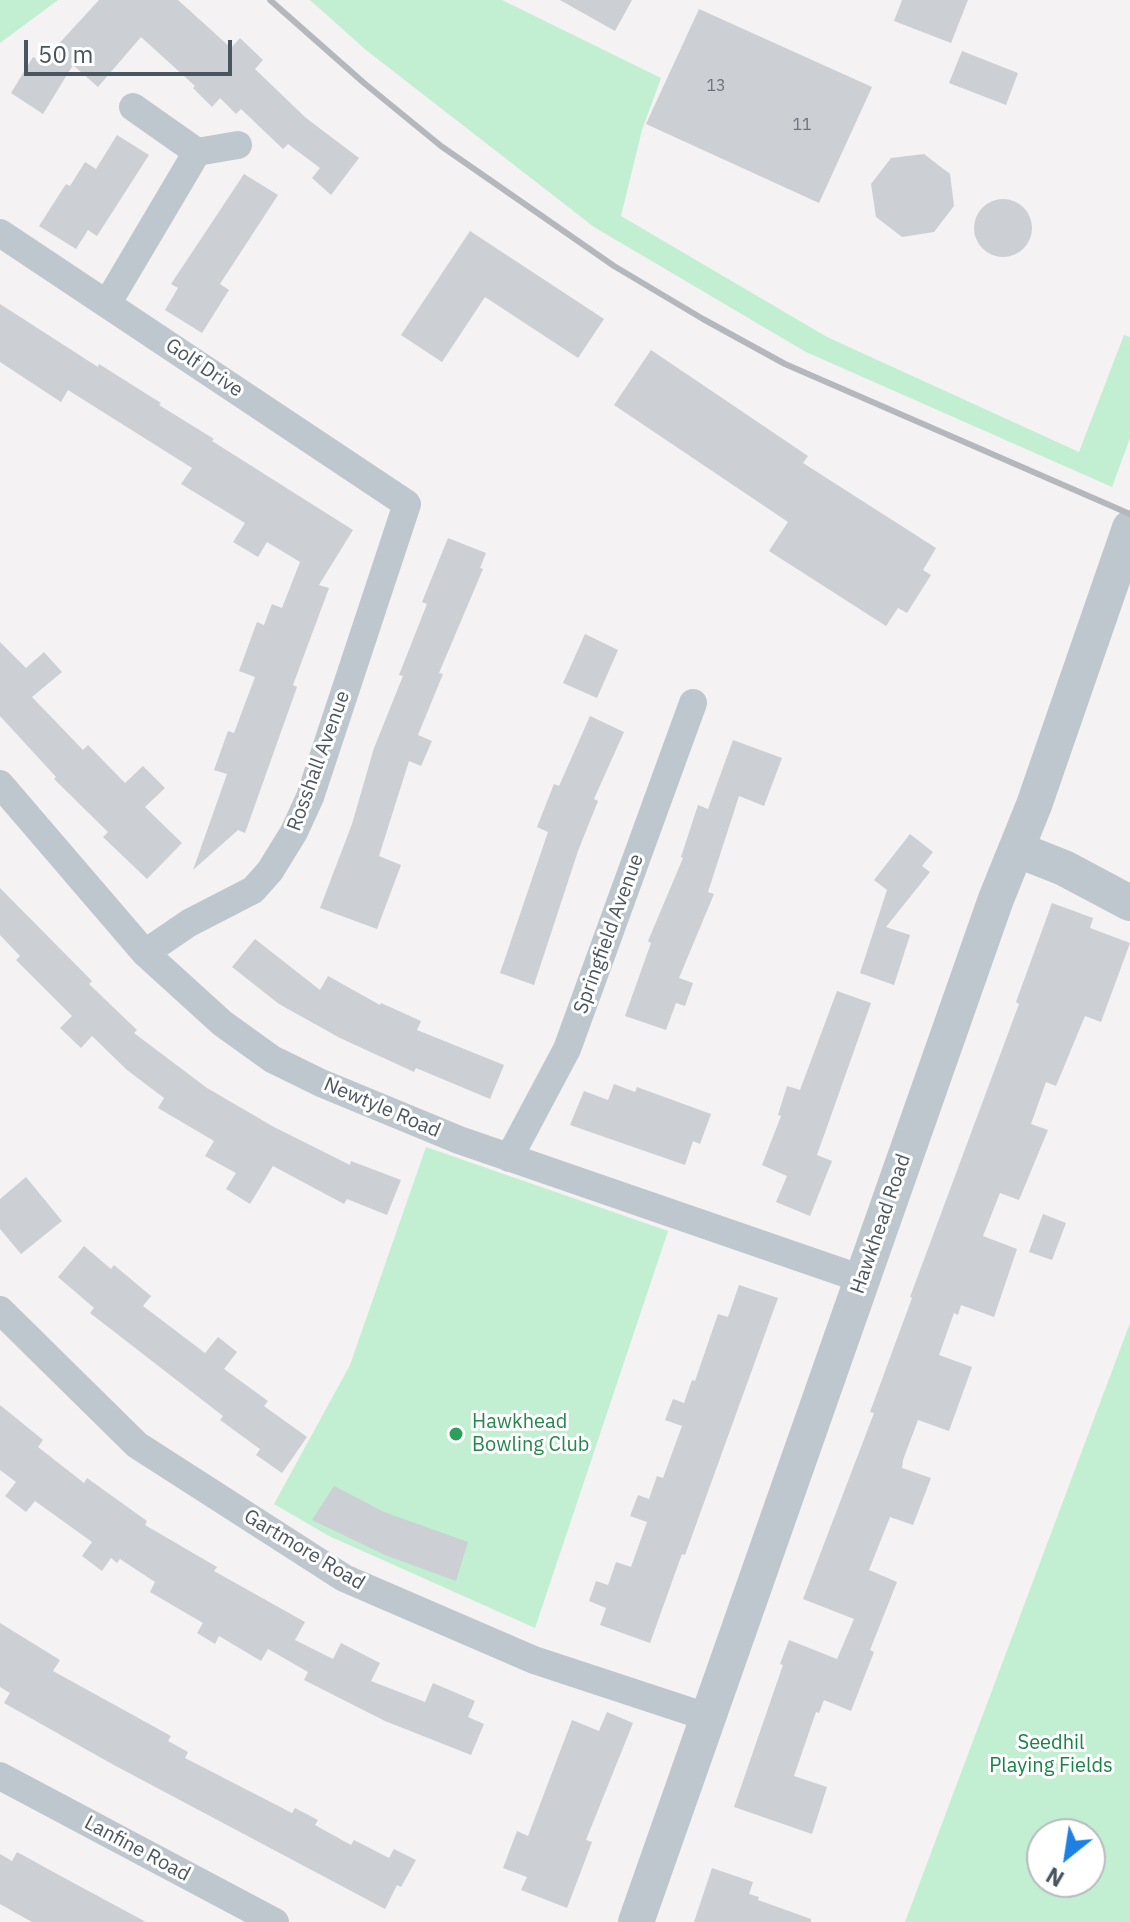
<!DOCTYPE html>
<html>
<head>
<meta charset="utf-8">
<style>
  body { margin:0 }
  #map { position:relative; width:1130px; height:1922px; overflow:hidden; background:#f4f2f2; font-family:"IBM Plex Sans",sans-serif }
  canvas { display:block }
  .north { position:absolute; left:1026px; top:1818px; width:80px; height:80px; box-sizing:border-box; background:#fff; border:2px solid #b7bbbf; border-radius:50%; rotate:210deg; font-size:22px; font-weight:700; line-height:32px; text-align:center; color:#4a565f }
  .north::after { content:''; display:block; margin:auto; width:28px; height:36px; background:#1d81e3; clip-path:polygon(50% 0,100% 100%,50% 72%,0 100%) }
  .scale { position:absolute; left:24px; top:40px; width:208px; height:36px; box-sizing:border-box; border:4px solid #4a565f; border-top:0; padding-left:10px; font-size:24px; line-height:28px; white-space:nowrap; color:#4a565f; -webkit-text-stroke:6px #fff; paint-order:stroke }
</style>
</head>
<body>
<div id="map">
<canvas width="1130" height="1922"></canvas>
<div class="north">N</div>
<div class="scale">50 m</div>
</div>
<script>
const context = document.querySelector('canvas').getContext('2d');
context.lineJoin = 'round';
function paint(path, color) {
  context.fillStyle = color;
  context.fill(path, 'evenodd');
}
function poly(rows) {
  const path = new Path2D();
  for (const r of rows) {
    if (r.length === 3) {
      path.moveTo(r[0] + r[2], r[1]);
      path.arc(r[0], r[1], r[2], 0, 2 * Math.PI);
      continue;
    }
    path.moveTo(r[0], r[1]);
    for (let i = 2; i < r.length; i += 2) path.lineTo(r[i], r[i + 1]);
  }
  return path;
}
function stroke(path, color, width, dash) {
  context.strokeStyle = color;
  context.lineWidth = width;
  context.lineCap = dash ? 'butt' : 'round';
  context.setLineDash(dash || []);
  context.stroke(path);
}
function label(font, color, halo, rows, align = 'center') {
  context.font = font + ' "IBM Plex Sans",sans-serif';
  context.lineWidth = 6;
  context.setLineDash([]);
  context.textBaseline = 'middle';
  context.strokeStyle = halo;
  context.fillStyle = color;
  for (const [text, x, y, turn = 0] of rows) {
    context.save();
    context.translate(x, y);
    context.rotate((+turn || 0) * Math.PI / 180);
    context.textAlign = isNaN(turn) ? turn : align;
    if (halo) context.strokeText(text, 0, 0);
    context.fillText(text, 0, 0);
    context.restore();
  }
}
paint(poly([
  [0,0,58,0,0,43],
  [310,0,502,0,661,78,642,130,621,216,827,337,1079,452,1124,335,1130,337,1130,438,1112,487,806,352,594,227,366,50],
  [426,1147,668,1231,535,1628,329,1536,274,1504,350,1365],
  [1130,1323,1130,1922,905,1922],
  [1042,1834,1090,1834,1090,1882,1042,1882]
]), '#c2efd1');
paint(poly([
  [99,0,178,0,231,48,240,38,263,60,255,69,306,118,359,158,331,195,312,178,320,168,288,144,283,149,241,109,236,114,220,98,212,107,193,88,195,86,141,37,98,87,73,65,43,114,11,93,33,57,42,62],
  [560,0,632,0,615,31],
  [902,0,968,0,951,43,894,21],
  [699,9,872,87,819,203,646,124],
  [962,51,1018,73,1006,105,949,83],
  [117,135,149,155,97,236,88,230,76,249,39,226,66,184,70,186,85,162,96,169],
  [924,154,950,174,954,206,934,232,902,237,876,217,871,184,891,158],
  [244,174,278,195,220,284,229,290,202,333,165,310,178,288,171,284],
  [1003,228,29],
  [470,231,604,319,578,358,485,297,442,362,401,335],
  [0,304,98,367,99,364,161,403,159,405,214,439,212,441,353,530,319,585,329,588,293,685,297,687,245,833,238,830,193,870,227,774,214,770,228,731,234,733,255,677,239,671,257,622,264,625,272,604,282,608,300,562,267,542,258,557,233,542,245,523,181,484,192,468,68,390,61,402,0,362],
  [651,350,808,456,803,463,936,548,923,570,931,575,907,613,898,608,886,626,769,551,788,522,614,405],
  [448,538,486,553,480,568,483,569,439,673,443,674,418,735,432,741,421,766,409,761,379,856,401,865,377,929,320,908,352,824,374,748,403,676,399,675,427,604,422,602],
  [585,634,618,650,597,698,563,683],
  [0,642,26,668,44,652,62,672,32,697,83,750,88,745,125,783,143,766,165,788,145,807,182,843,147,879,103,837,108,832,54,779,56,777,0,716],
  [590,716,624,732,594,799,598,801,578,851,534,985,500,973,548,832,537,827,554,784,559,786],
  [733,740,782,758,764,806,739,796,708,892,714,894,679,978,693,983,685,1006,676,1003,666,1030,625,1016,651,943,648,941,683,858,681,857,698,805,708,809],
  [910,834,933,852,922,866,930,872,886,927,910,935,894,985,860,973,887,890,874,880],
  [0,888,92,981,89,984,137,1030,134,1033,207,1088,274,1127,350,1165,351,1161,401,1180,387,1215,347,1199,344,1204,273,1166,250,1204,226,1189,236,1173,205,1156,214,1141,158,1108,164,1098,127,1070,92,1036,81,1048,60,1028,72,1016,16,960,20,956,0,935],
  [1052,903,1093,918,1090,928,1130,943,1101,1022,1085,1016,1056,1086,1046,1082,1031,1124,1048,1130,1019,1200,1000,1193,983,1236,1017,1249,994,1317,961,1305,958,1315,954,1313,939,1355,972,1367,949,1431,918,1420,903,1460,902,1468,931,1478,913,1525,890,1517,869,1570,897,1582,870,1650,874,1652,851,1711,824,1700,819,1713,816,1712,794,1776,827,1787,812,1834,734,1807,783,1665,780,1664,789,1640,837,1659,854,1619,803,1599,874,1413,870,1412,912,1298,910,1297,1019,1004,1016,1002],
  [255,939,320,990,328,976,380,1005,381,1003,421,1021,417,1030,504,1065,490,1099,416,1068,414,1072,340,1038,279,1004,232,967],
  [837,991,871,1003,817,1155,832,1161,810,1216,776,1202,787,1176,762,1165,781,1116,778,1115,787,1086,800,1090],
  [614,1084,635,1092,637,1087,711,1114,700,1144,693,1141,685,1165,570,1125,584,1091,608,1100],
  [26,1177,62,1221,21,1254,0,1229,0,1199],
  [1043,1214,1066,1223,1052,1260,1029,1252],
  [84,1246,111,1269,114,1265,151,1296,143,1306,205,1353,218,1337,237,1352,224,1369,268,1401,264,1406,307,1437,282,1473,256,1455,260,1449,220,1420,223,1416,90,1313,94,1308,58,1277],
  [739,1285,778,1298,685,1555,682,1554,650,1643,600,1625,606,1608,589,1601,596,1581,608,1585,616,1562,631,1567,647,1522,630,1516,638,1495,649,1499,657,1476,663,1478,682,1426,665,1420,673,1399,684,1403,692,1380,695,1381,718,1314,728,1317],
  [0,1405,43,1440,38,1447,84,1483,87,1478,147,1521,145,1525,217,1567,214,1571,305,1622,295,1640,333,1659,341,1643,380,1663,371,1681,425,1702,433,1683,475,1701,468,1717,484,1724,471,1755,385,1721,304,1680,308,1672,268,1649,261,1661,219,1636,215,1644,197,1633,203,1623,150,1592,155,1582,120,1559,117,1563,111,1558,102,1571,82,1556,92,1542,35,1501,26,1512,5,1496,16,1482,0,1470],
  [334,1486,384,1512,468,1542,456,1581,385,1555,312,1520],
  [0,1623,60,1660,53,1671,171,1736,168,1741,188,1752,185,1758,292,1813,295,1808,318,1820,315,1825,351,1845,354,1840,389,1858,394,1849,416,1860,401,1887,397,1885,385,1909,112,1764,4,1703,10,1693,0,1687],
  [607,1712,633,1723,586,1840,592,1842,567,1908,521,1890,527,1877,503,1868,517,1831,528,1836,572,1720,599,1731],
  [17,1852,57,1874,146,1922,32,1922,0,1904,0,1854,12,1861],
  [712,1868,753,1882,749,1894,759,1897,758,1900,811,1919,811,1922,694,1922]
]), '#cccfd4');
stroke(poly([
  [133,107,197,152],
  [0,233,407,504,310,797,294,832,270,871,253,890,189,923,145,953],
  [107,304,197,152,238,145],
  [0,784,145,953,222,1023,272,1059,321,1083,459,1140,862,1279],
  [509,1158,567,1049,693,703],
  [0,1310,137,1445,344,1578,534,1660,707,1717],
  [0,1776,275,1922]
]), '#bec7ce', 28);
stroke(poly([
  [1016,849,1064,868,1130,903],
  [636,1922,996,899,1034,805,1130,528]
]), '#bec7ce', 36);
stroke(poly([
  [270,0,364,83,441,146,614,266,703,319,785,364,1130,514]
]), '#b4b7bc', 6);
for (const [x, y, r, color] of [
  [456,1434,8,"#2e9e5b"]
]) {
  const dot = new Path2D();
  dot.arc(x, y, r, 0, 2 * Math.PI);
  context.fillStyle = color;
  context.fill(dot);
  stroke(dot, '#fff', 3);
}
label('16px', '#6a747c', null, [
  ["13",716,86],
  ["11",802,125]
]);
label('20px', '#4a565f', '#fff', [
  ["Golf Drive",204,368,34],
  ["Rosshall Avenue",319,761,-70],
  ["Springfield Avenue",609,934,-70],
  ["Newtyle Road",382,1108,23],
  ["Hawkhead Road",881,1224,-71],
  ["Gartmore Road",304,1550,31],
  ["Lanfine Road",137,1849,28]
]);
label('20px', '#27864d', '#fff', [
  ["Hawkhead",472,1422],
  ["Bowling Club",472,1445]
], 'left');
label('20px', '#198246', '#fff', [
  ["Seedhil",1051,1743],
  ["Playing Fields",1051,1766]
]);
</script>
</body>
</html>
